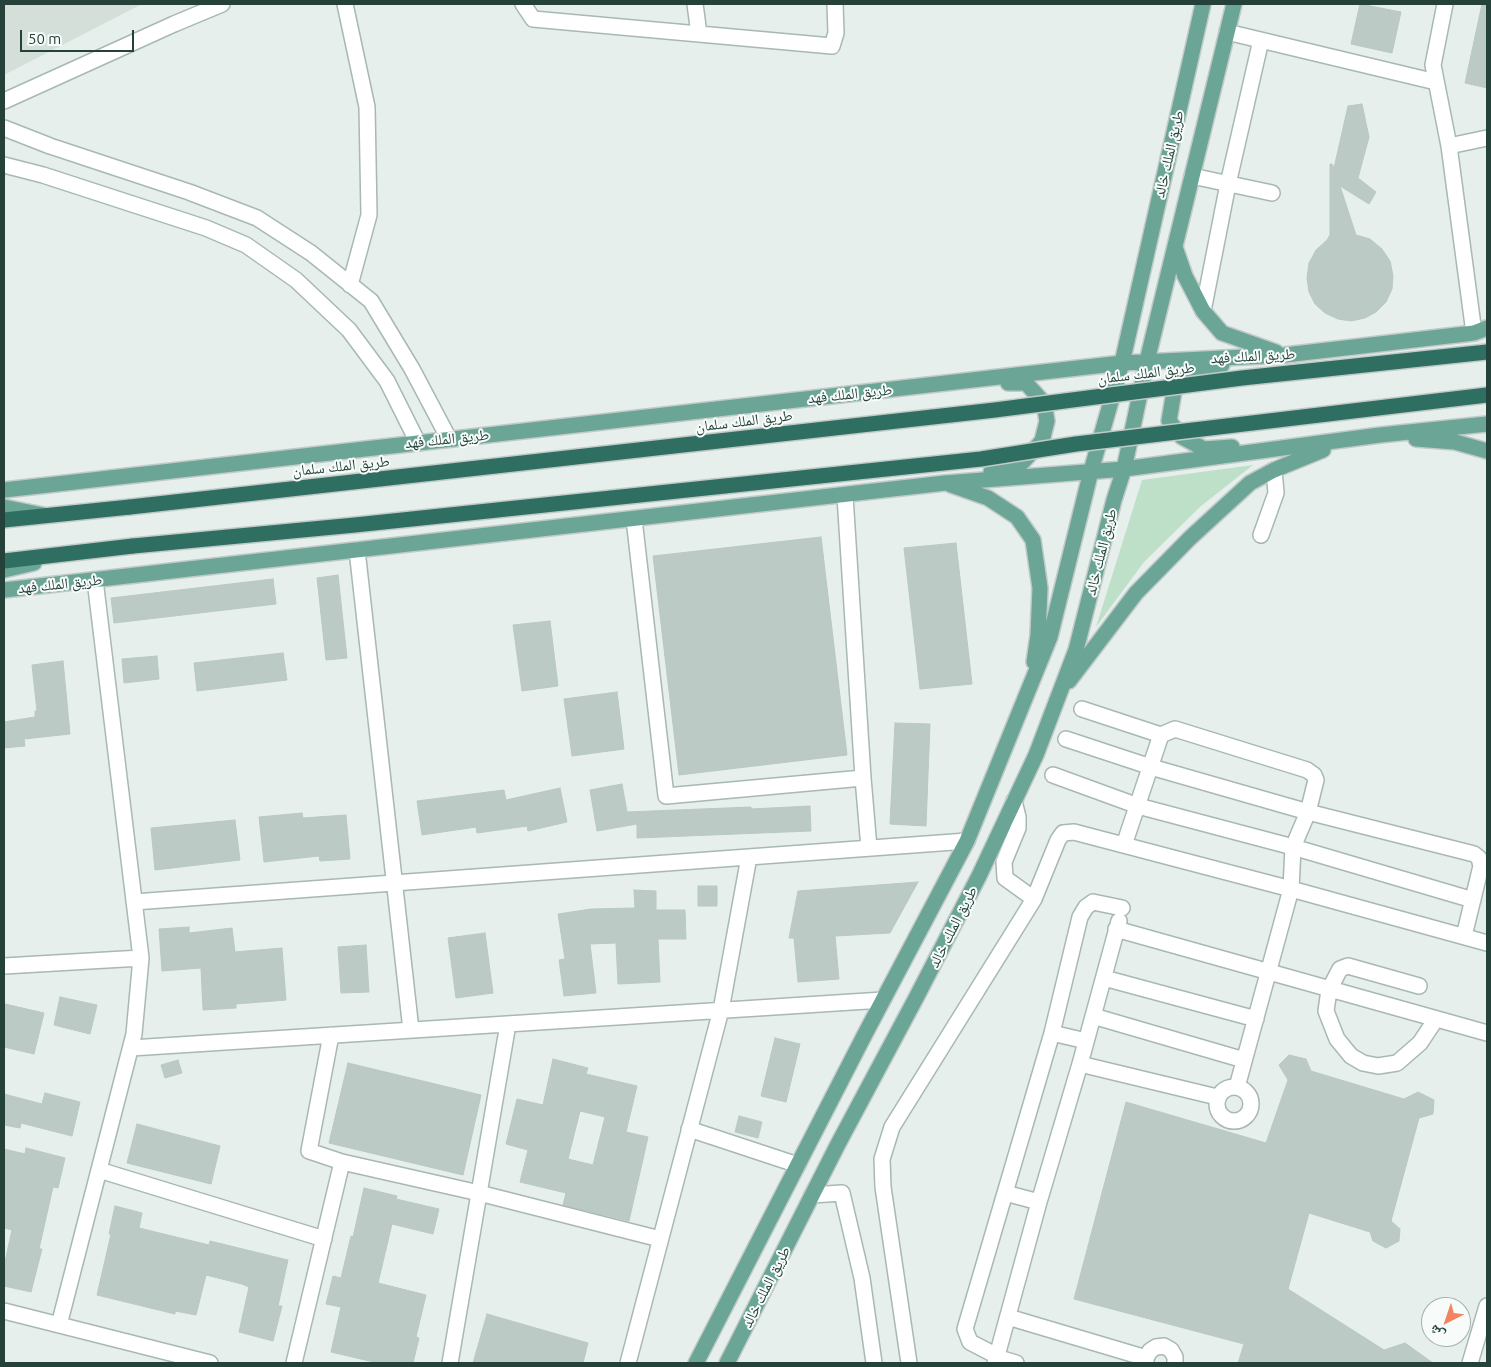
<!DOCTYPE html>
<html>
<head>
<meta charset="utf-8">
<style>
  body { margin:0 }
  #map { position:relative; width:1491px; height:1367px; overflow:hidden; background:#e6efeb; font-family:Ubuntu,"Noto Naskh Arabic",sans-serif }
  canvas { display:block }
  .frame { position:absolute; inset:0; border:5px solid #24423a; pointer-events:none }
  .north { position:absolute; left:1421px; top:1297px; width:50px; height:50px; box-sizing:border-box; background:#f7fbf9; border:1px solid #a3b1ad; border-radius:50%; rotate:221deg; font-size:14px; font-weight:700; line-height:20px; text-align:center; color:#24423a }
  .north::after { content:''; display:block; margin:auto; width:18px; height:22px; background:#f4845f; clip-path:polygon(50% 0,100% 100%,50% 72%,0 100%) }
  .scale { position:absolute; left:20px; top:30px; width:114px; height:22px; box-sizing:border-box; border:2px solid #24423a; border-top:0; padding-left:6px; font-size:15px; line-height:18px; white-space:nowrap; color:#24423a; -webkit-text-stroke:4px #f7fbf9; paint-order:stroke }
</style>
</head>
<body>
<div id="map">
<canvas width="1491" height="1367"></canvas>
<div class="frame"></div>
<div class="north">ش</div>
<div class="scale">50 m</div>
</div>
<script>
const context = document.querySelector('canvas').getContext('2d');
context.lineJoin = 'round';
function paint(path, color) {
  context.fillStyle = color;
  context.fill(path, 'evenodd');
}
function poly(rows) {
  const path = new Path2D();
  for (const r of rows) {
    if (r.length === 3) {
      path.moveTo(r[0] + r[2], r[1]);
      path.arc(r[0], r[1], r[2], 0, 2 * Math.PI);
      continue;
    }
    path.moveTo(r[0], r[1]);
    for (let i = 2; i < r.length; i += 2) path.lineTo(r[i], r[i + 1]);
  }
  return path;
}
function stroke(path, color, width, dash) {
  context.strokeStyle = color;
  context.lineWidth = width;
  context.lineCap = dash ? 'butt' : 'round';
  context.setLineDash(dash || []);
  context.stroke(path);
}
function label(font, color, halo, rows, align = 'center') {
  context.font = font + ' Ubuntu,"Noto Naskh Arabic",sans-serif';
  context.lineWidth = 4;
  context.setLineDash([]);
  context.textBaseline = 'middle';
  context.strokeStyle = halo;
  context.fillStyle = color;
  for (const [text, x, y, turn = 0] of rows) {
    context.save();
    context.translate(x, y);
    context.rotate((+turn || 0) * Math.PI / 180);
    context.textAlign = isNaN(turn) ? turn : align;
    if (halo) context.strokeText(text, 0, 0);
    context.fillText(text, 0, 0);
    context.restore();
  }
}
paint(poly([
  [4,4,142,4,4,75]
]), '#d4dfda');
paint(poly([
  [1253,465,1201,506,1144,562,1096,627,1142,480]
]), '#bfe0c8');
const building = poly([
  [1360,4,1401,12,1392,53,1351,44,1360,4],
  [1482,4,1487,4,1487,88,1465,83,1482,4],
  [1362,104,1369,137,1358,178,1376,192,1369,204,1340,186,1356,235,1370,239,1382,249,1390,261,1393,276,1392,289,1386,302,1376,312,1365,318,1351,321,1338,319,1325,313,1315,304,1309,292,1307,278,1309,263,1316,250,1327,240,1330,235,1330,164,1332,164,1334,168,1348,106,1362,104],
  [821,537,847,755,679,775,653,556,821,537],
  [956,543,972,684,920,689,904,548,956,543],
  [338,575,347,658,326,660,317,578,338,575],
  [273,579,276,604,114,623,111,598,273,579],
  [550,621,558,686,522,691,513,625,550,621],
  [283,653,287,680,197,691,194,663,283,653],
  [157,656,159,679,124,683,122,659,157,656],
  [63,661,70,734,24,739,25,746,4,748,4,722,35,717,35,711,37,711,32,665,63,661],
  [617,692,624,749,572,756,564,699,617,692],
  [895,723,930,724,926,826,890,824,895,723],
  [622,784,627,812,751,807,751,809,810,806,811,831,637,838,637,824,597,831,590,790,622,784],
  [560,788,567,822,528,831,527,826,477,833,476,827,422,835,417,801,504,790,506,800,560,788],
  [302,813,303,818,346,815,350,859,320,861,319,856,264,862,259,817,302,813],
  [235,820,240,860,155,870,151,828,235,820],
  [918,882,890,933,835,936,839,979,798,982,794,938,789,938,798,891,918,882],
  [698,886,717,886,717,906,698,906,698,886],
  [634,890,656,891,656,910,685,910,686,939,658,939,660,982,618,984,616,943,590,944,596,993,564,996,559,960,565,959,558,914,591,909,635,908,634,890],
  [189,927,189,933,232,928,235,952,282,948,286,1000,236,1004,236,1008,203,1010,201,968,162,971,159,929,189,927],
  [485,933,493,993,456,998,448,938,485,933],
  [366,945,369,992,341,993,338,947,366,945],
  [60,997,97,1005,90,1034,54,1025,60,997],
  [5,1004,44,1013,34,1054,4,1047,4,1011,5,1004],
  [775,1038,800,1044,786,1102,761,1096,775,1038],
  [1289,1055,1306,1059,1311,1071,1404,1099,1418,1092,1434,1100,1433,1114,1419,1118,1391,1221,1400,1229,1399,1241,1386,1248,1373,1241,1370,1232,1309,1213,1288,1289,1384,1350,1405,1343,1433,1363,1238,1363,1244,1344,1074,1299,1126,1102,1266,1143,1288,1080,1279,1065,1289,1055],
  [553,1059,588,1068,586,1074,637,1086,626,1132,648,1137,629,1221,563,1205,566,1193,520,1182,528,1150,506,1144,517,1099,543,1105,553,1059],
  [580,1111,605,1117,593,1165,568,1159,580,1111],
  [178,1060,182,1073,165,1078,161,1065,178,1060],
  [348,1063,481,1095,463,1175,329,1143,348,1063],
  [45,1093,80,1102,72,1136,21,1123,20,1128,4,1125,4,1094,42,1104,45,1093],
  [739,1116,762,1122,758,1138,735,1132,739,1116],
  [137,1124,220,1146,211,1184,127,1163,137,1124],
  [26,1148,65,1158,58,1188,53,1187,39,1249,42,1249,31,1292,4,1286,4,1266,12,1230,4,1228,4,1149,25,1154,26,1148],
  [364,1188,397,1196,396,1199,439,1209,433,1234,392,1224,378,1283,426,1295,416,1337,419,1338,413,1363,378,1363,331,1352,341,1307,326,1304,333,1276,341,1278,351,1236,353,1237,364,1188],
  [115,1206,142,1213,139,1228,209,1245,210,1241,288,1260,278,1306,282,1306,273,1341,239,1332,249,1287,242,1284,206,1275,196,1315,175,1311,175,1314,97,1295,111,1234,109,1234,115,1206],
  [487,1314,588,1343,583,1363,473,1363,487,1314]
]);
paint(building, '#bbcac4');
stroke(building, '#b8c9c2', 1);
const minor = poly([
  [345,4,367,107,369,215,350,285],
  [523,4,533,19,832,46,836,33,835,4],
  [695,4,699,34],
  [1445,4,1433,65,1449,146,1474,333],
  [1227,32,1436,82],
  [4,101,174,24,222,4],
  [4,128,50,146,189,192,257,218,311,253,371,301,412,369,449,439],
  [1449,146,1487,138],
  [4,165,43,175,206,228,246,245,296,280,349,330,387,381,418,443],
  [1192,176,1272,193],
  [1203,311,1228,184,1261,40],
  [634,519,666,796,863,778,845,496],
  [1261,535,1276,493,1274,470],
  [357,550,411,1030],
  [1082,709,1161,735],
  [1066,739,1151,767,1308,812,1474,854,1479,858,1481,866,1464,936],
  [1053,775,1138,806,1293,847,1473,900],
  [863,778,869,848],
  [1014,801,1018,817,1018,828,1004,862,1005,878,1034,899,1058,840,1063,833,1074,832,1291,889,1487,943],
  [1124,845,1161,735,1175,729,1307,770,1314,775,1316,780,1308,812,1293,847,1291,889,1237,1087],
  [134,902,967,841],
  [1116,929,1487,1033],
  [4,966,141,958],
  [1104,978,1256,1019],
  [1419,986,1348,966,1340,969,1329,990,1326,1011,1337,1039,1351,1056,1363,1063,1378,1066,1397,1063,1420,1043,1436,1019],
  [1093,1016,1244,1060],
  [1052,1033,1086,1041],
  [331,1035,309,1151,342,1162,479,1193,660,1239],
  [131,1048,883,1000],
  [1080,1064,1119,921],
  [1234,1104,17],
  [689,1129,798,1165],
  [99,1170,324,1239],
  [1005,1193,1039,1202],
  [812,1195,842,1193,862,1278,874,1363],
  [4,1311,210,1363],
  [1008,1317,1146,1358],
  [59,1325,134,1034,141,958,95,580],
  [997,1356,970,1342,965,1329,1052,1033,1080,917,1086,907,1093,902,1122,908],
  [996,1357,1016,1363],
  [294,1363,342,1162],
  [450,1363,508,1024],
  [628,1363,721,1010,749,857],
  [909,1363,883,1187,882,1159,892,1127,1034,899],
  [995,1363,1039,1202,1080,1064,1217,1097],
  [1146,1363,1146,1358,1150,1351,1156,1347,1164,1346,1171,1350,1175,1357,1175,1363],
  [1470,1363,1487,1306]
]);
const major = poly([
  [1175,247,1185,276,1203,311,1222,333,1276,352],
  [1222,365,1205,367,1175,385,1169,421,1182,437,1204,449,1232,447],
  [1416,439,1455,442,1487,451],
  [991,472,1020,465,1042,441,1047,421,1044,403,1026,383,1008,383],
  [951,485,988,498,1017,517,1033,540,1040,588,1038,635,1034,662],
  [4,490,1122,363,1285,355,1474,333,1487,328],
  [4,507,43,515],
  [4,570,34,563],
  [4,590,945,483,1124,469,1380,435,1487,424],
  [1069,681,1136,593,1190,538,1250,483,1274,470,1323,450],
  [696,1363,864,1036,967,841,1050,637,1091,471,1122,363,1203,4],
  [727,1363,837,1146,916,998,979,876,1036,755,1076,650,1114,500,1124,469,1147,361,1234,4]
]);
const highway = poly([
  [4,520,130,507],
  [4,561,133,546]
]);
stroke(minor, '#a8b8b2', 18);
stroke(major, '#c2cac8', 18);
stroke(highway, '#c2cac8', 18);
stroke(minor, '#fff', 15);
stroke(major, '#6aa596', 15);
stroke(highway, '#2f6f62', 15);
const highwayBridge = poly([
  [130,507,995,410,1242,378,1487,352],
  [133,546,355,525,981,459,1076,444,1487,395]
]);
stroke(highwayBridge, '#c2cac8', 18, []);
stroke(highwayBridge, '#2f6f62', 15);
label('15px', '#24423a', '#f7fbf9', [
  ["طريق الملك خالد",1169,154,-77],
  ["طريق الملك فهد",1253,356,-3],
  ["طريق الملك سلمان",1146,373,-7],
  ["طريق الملك فهد",850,394,-6],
  ["طريق الملك سلمان",744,421,-7],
  ["طريق الملك فهد",447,439,-6],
  ["طريق الملك سلمان",341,466,-6],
  ["طريق الملك خالد",1101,552,-76],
  ["طريق الملك فهد",60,584,-6],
  ["طريق الملك خالد",953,927,-63],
  ["طريق الملك خالد",766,1287,-63]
]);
</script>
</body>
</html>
